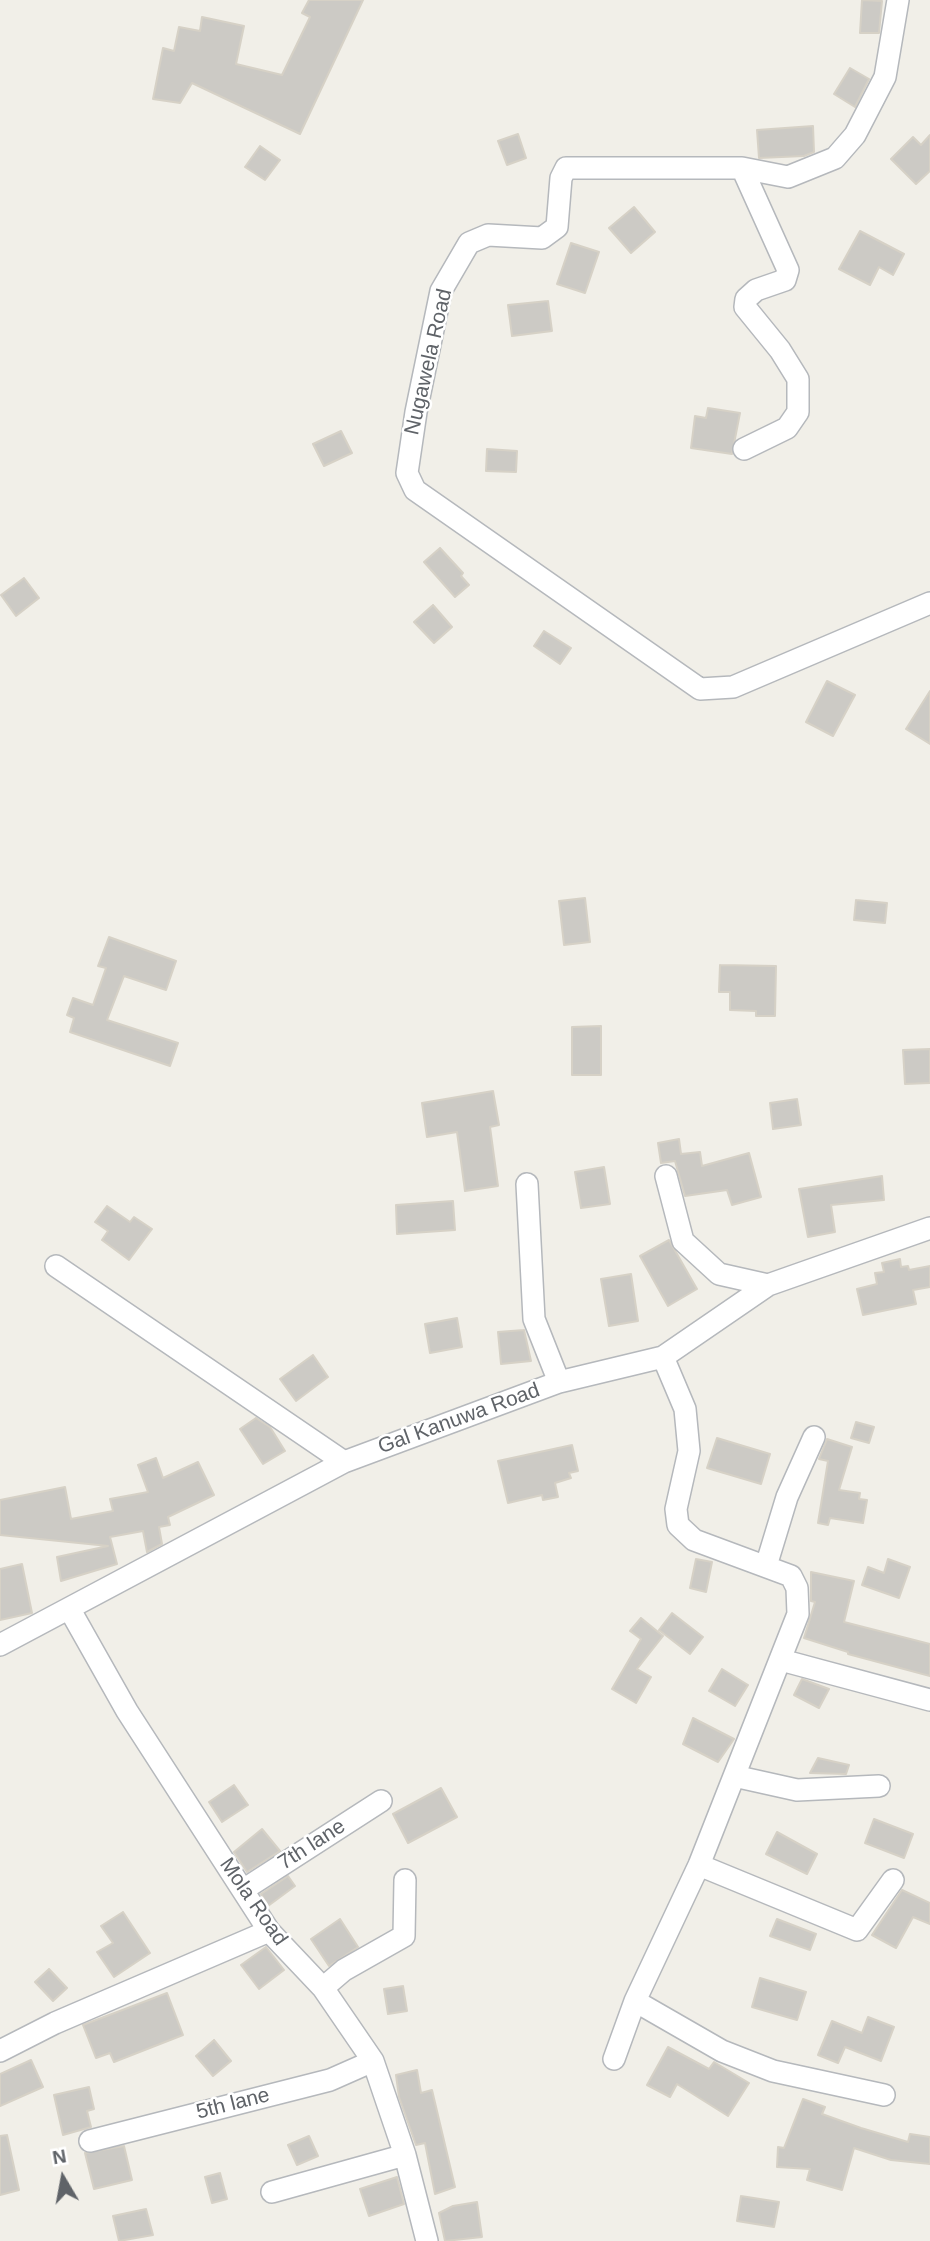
<!DOCTYPE html>
<html>
<head>
<meta charset="utf-8">
<style>
  body { margin:0 }
  #map { position:relative; width:930px; height:2241px; overflow:hidden; background:#f1efe8; font-family:Arial,sans-serif }
  canvas { display:block }
  .north { position:absolute; left:28px; top:2143px; width:70px; height:70px; -webkit-text-stroke:5px #fff; paint-order:stroke; rotate:350deg; font-size:19px; font-weight:700; line-height:28px; text-align:center; color:#5f6368 }
  .north::after { content:''; display:block; margin:auto; width:24px; height:32px; background:#5f6368; clip-path:polygon(50% 0,100% 100%,50% 72%,0 100%) }
</style>
</head>
<body>
<div id="map">
<canvas width="930" height="2241"></canvas>
<div class="north">N</div>
</div>
<script>
const context = document.querySelector('canvas').getContext('2d');
context.lineJoin = 'round';
function paint(path, color) {
  context.fillStyle = color;
  context.fill(path, 'evenodd');
}
function poly(rows) {
  const path = new Path2D();
  for (const r of rows) {
    path.moveTo(r[0], r[1]);
    for (let i = 2; i < r.length; i += 2) path.lineTo(r[i], r[i + 1]);
  }
  return path;
}
function stroke(path, color, width, dash) {
  context.strokeStyle = color;
  context.lineWidth = width;
  context.lineCap = dash ? 'butt' : 'round';
  context.setLineDash(dash || []);
  context.stroke(path);
}
function label(font, color, halo, rows, align = 'center') {
  context.font = font + ' Arial,sans-serif';
  context.lineWidth = 5;
  context.setLineDash([]);
  context.textBaseline = 'middle';
  context.strokeStyle = halo;
  context.fillStyle = color;
  for (const [text, x, y, turn = 0] of rows) {
    context.save();
    context.translate(x, y);
    context.rotate((+turn || 0) * Math.PI / 180);
    context.textAlign = isNaN(turn) ? turn : align;
    if (halo) context.strokeText(text, 0, 0);
    context.fillText(text, 0, 0);
    context.restore();
  }
}
const building = poly([
  [309,0,363,0,300,134,192,83,180,103,153,99,163,48,174,51,179,27,200,31,202,17,244,26,236,64,282,75,310,17,302,13,309,0],
  [862,0,882,1,879,33,860,33,862,0],
  [850,68,869,79,855,107,834,94,850,68],
  [813,126,814,152,804,156,759,158,757,130,813,126],
  [518,134,526,158,507,165,498,141,518,134],
  [930,135,930,171,916,184,891,159,913,137,921,145,930,135],
  [260,146,280,160,265,180,245,167,260,146],
  [634,207,655,232,631,253,609,228,634,207],
  [860,231,904,254,893,275,879,267,870,285,839,269,860,231],
  [571,243,599,252,585,293,557,284,571,243],
  [548,301,552,331,512,336,508,305,548,301],
  [708,408,740,413,732,454,691,448,695,416,706,418,708,408],
  [341,431,352,453,324,466,313,444,341,431],
  [487,449,517,451,516,472,486,471,487,449],
  [440,548,463,573,461,576,469,585,455,597,424,562,440,548],
  [24,578,39,598,16,616,1,595,24,578],
  [433,605,452,627,434,643,414,622,433,605],
  [544,631,571,648,560,664,534,646,544,631],
  [827,681,855,695,833,736,806,722,827,681],
  [930,691,930,744,906,729,930,691],
  [585,898,590,942,564,945,559,901,585,898],
  [856,900,887,903,885,923,854,920,856,900],
  [109,937,176,961,166,990,124,976,107,1020,178,1043,170,1066,70,1032,74,1018,67,1015,73,998,93,1005,106,968,98,966,109,937],
  [720,965,776,966,775,1016,756,1016,756,1011,730,1010,730,992,719,992,720,965],
  [601,1026,601,1075,572,1075,572,1027,601,1026],
  [930,1049,930,1083,905,1084,903,1050,930,1049],
  [493,1091,499,1125,490,1127,498,1186,465,1191,457,1132,427,1137,422,1103,493,1091],
  [797,1099,801,1125,773,1129,770,1103,797,1099],
  [679,1139,681,1154,700,1152,702,1166,749,1153,761,1197,732,1205,727,1190,685,1196,675,1161,661,1163,658,1143,679,1139],
  [604,1167,610,1204,581,1208,575,1172,604,1167],
  [882,1176,884,1200,831,1205,835,1232,808,1237,799,1189,882,1176],
  [453,1201,455,1230,397,1234,396,1205,453,1201],
  [107,1206,130,1222,134,1217,152,1229,129,1260,102,1240,108,1231,95,1222,107,1206],
  [669,1240,697,1289,668,1306,640,1256,669,1240],
  [900,1259,901,1267,908,1266,909,1270,930,1266,930,1287,913,1290,916,1304,863,1315,857,1289,877,1284,875,1273,884,1272,882,1263,900,1259],
  [631,1274,638,1321,609,1326,601,1279,631,1274],
  [457,1318,462,1347,430,1353,425,1324,457,1318],
  [524,1330,531,1361,501,1364,498,1332,524,1330],
  [313,1355,328,1377,296,1401,280,1379,313,1355],
  [256,1418,270,1427,285,1451,263,1464,240,1429,256,1418],
  [856,1422,874,1427,869,1443,851,1438,856,1422],
  [717,1438,770,1454,761,1484,707,1468,717,1438],
  [827,1439,852,1447,839,1490,860,1493,859,1499,867,1500,863,1523,830,1518,828,1525,818,1523,828,1461,819,1459,827,1439],
  [572,1445,578,1471,569,1473,571,1478,555,1483,558,1497,543,1500,542,1495,508,1503,498,1461,572,1445],
  [156,1458,163,1478,198,1462,214,1495,168,1517,170,1525,159,1527,162,1544,147,1552,143,1531,110,1537,117,1564,61,1581,57,1557,108,1546,0,1535,0,1500,65,1487,71,1519,113,1511,110,1499,148,1492,138,1465,156,1458],
  [696,1559,712,1562,706,1592,690,1588,696,1559],
  [888,1559,910,1567,899,1598,862,1585,868,1567,884,1573,888,1559],
  [22,1564,32,1613,0,1620,0,1569,22,1564],
  [811,1572,854,1581,844,1622,930,1644,930,1676,848,1654,848,1652,804,1638,815,1602,811,1601,811,1572],
  [672,1613,703,1637,690,1654,659,1630,672,1613],
  [641,1618,663,1636,637,1669,651,1677,636,1703,612,1689,641,1639,630,1631,641,1618],
  [722,1669,748,1685,735,1706,709,1691,722,1669],
  [802,1679,829,1689,819,1708,794,1695,802,1679],
  [693,1718,734,1739,718,1762,683,1744,693,1718],
  [818,1758,849,1765,846,1774,810,1773,818,1758],
  [234,1785,248,1805,222,1822,209,1802,234,1785],
  [441,1788,457,1817,408,1843,393,1814,441,1788],
  [874,1819,913,1834,904,1858,865,1843,874,1819],
  [262,1829,280,1851,247,1872,234,1852,262,1829],
  [777,1832,817,1854,807,1874,766,1854,777,1832],
  [288,1876,295,1886,268,1906,261,1894,288,1876],
  [902,1890,930,1903,930,1924,913,1917,896,1948,872,1935,902,1890],
  [123,1912,150,1953,114,1977,97,1952,113,1943,101,1926,123,1912],
  [340,1919,358,1947,329,1966,311,1939,340,1919],
  [777,1919,816,1934,810,1950,770,1936,777,1919],
  [266,1947,284,1970,259,1989,241,1965,266,1947],
  [49,1969,67,1988,53,2001,35,1982,49,1969],
  [760,1978,806,1992,797,2020,752,2007,760,1978],
  [403,1986,407,2011,388,2014,384,1989,403,1986],
  [167,1993,183,2035,114,2062,110,2053,96,2058,83,2025,167,1993],
  [868,2017,894,2027,881,2061,845,2047,838,2063,818,2055,832,2021,862,2033,868,2017],
  [214,2040,231,2061,213,2076,196,2056,214,2040],
  [668,2047,709,2069,714,2062,749,2083,728,2116,677,2084,670,2097,647,2085,668,2047],
  [31,2060,43,2087,0,2106,0,2074,31,2060],
  [417,2070,421,2093,432,2090,455,2187,435,2194,425,2143,416,2145,399,2097,396,2075,417,2070],
  [89,2087,94,2109,87,2111,91,2127,63,2135,54,2095,89,2087],
  [803,2099,825,2107,822,2114,861,2128,908,2142,910,2134,930,2137,930,2164,891,2160,854,2148,842,2190,807,2180,810,2169,777,2167,778,2147,784,2148,803,2099],
  [7,2135,19,2190,0,2195,0,2136,7,2135],
  [309,2136,318,2156,297,2165,288,2145,309,2136],
  [124,2146,132,2180,94,2189,85,2153,124,2146],
  [220,2173,227,2199,212,2203,205,2177,220,2173],
  [397,2177,404,2204,369,2216,360,2189,397,2177],
  [741,2196,779,2202,774,2227,737,2221,741,2196],
  [477,2202,482,2237,445,2241,439,2213,453,2206,477,2202],
  [146,2209,153,2235,119,2241,113,2216,146,2209]
]);
paint(building, '#cccac5');
stroke(building, '#d6d1c6', 2);
const minor = poly([
  [898,0,885,77,855,135,835,158,788,177,742,168,566,168,561,178,557,227,542,238,488,235,469,243,441,291,416,412,407,473,415,490,700,689,733,687,930,603],
  [742,168,788,270,785,280,756,290,746,299,745,307,780,350,798,379,798,412,787,428,744,449],
  [666,1176,683,1241,719,1274,768,1285],
  [527,1184,534,1319,559,1382],
  [56,1266,344,1462],
  [663,1357,685,1409,689,1451,676,1509,678,1525,694,1540,791,1576,797,1588,798,1614,699,1865,635,2001,722,2051,773,2071,884,2095],
  [766,1566,787,1497,814,1437],
  [70,1610,127,1711,269,1931,323,1988,373,2061,405,2155,427,2241],
  [0,1645,344,1462,559,1382,663,1357,768,1285,930,1228],
  [781,1660,930,1700],
  [734,1776,797,1790,879,1786],
  [699,1865,857,1930,893,1880],
  [243,1890,381,1801],
  [323,1988,344,1970,404,1936,405,1880],
  [0,2051,55,2023,269,1931],
  [614,2059,635,2001],
  [90,2141,330,2080,373,2061],
  [272,2192,405,2155]
]);
stroke(minor, '#b5b8bc', 24);
stroke(minor, '#fff', 21);
label('21px', '#5f6368', '#fff', [
  ["Nugawela Road",429,362,-77],
  ["Gal Kanuwa Road",459,1419,-20],
  ["7th lane",312,1845,-33],
  ["Mola Road",253,1902,55],
  ["5th lane",233,2104,-14]
]);
</script>
</body>
</html>
